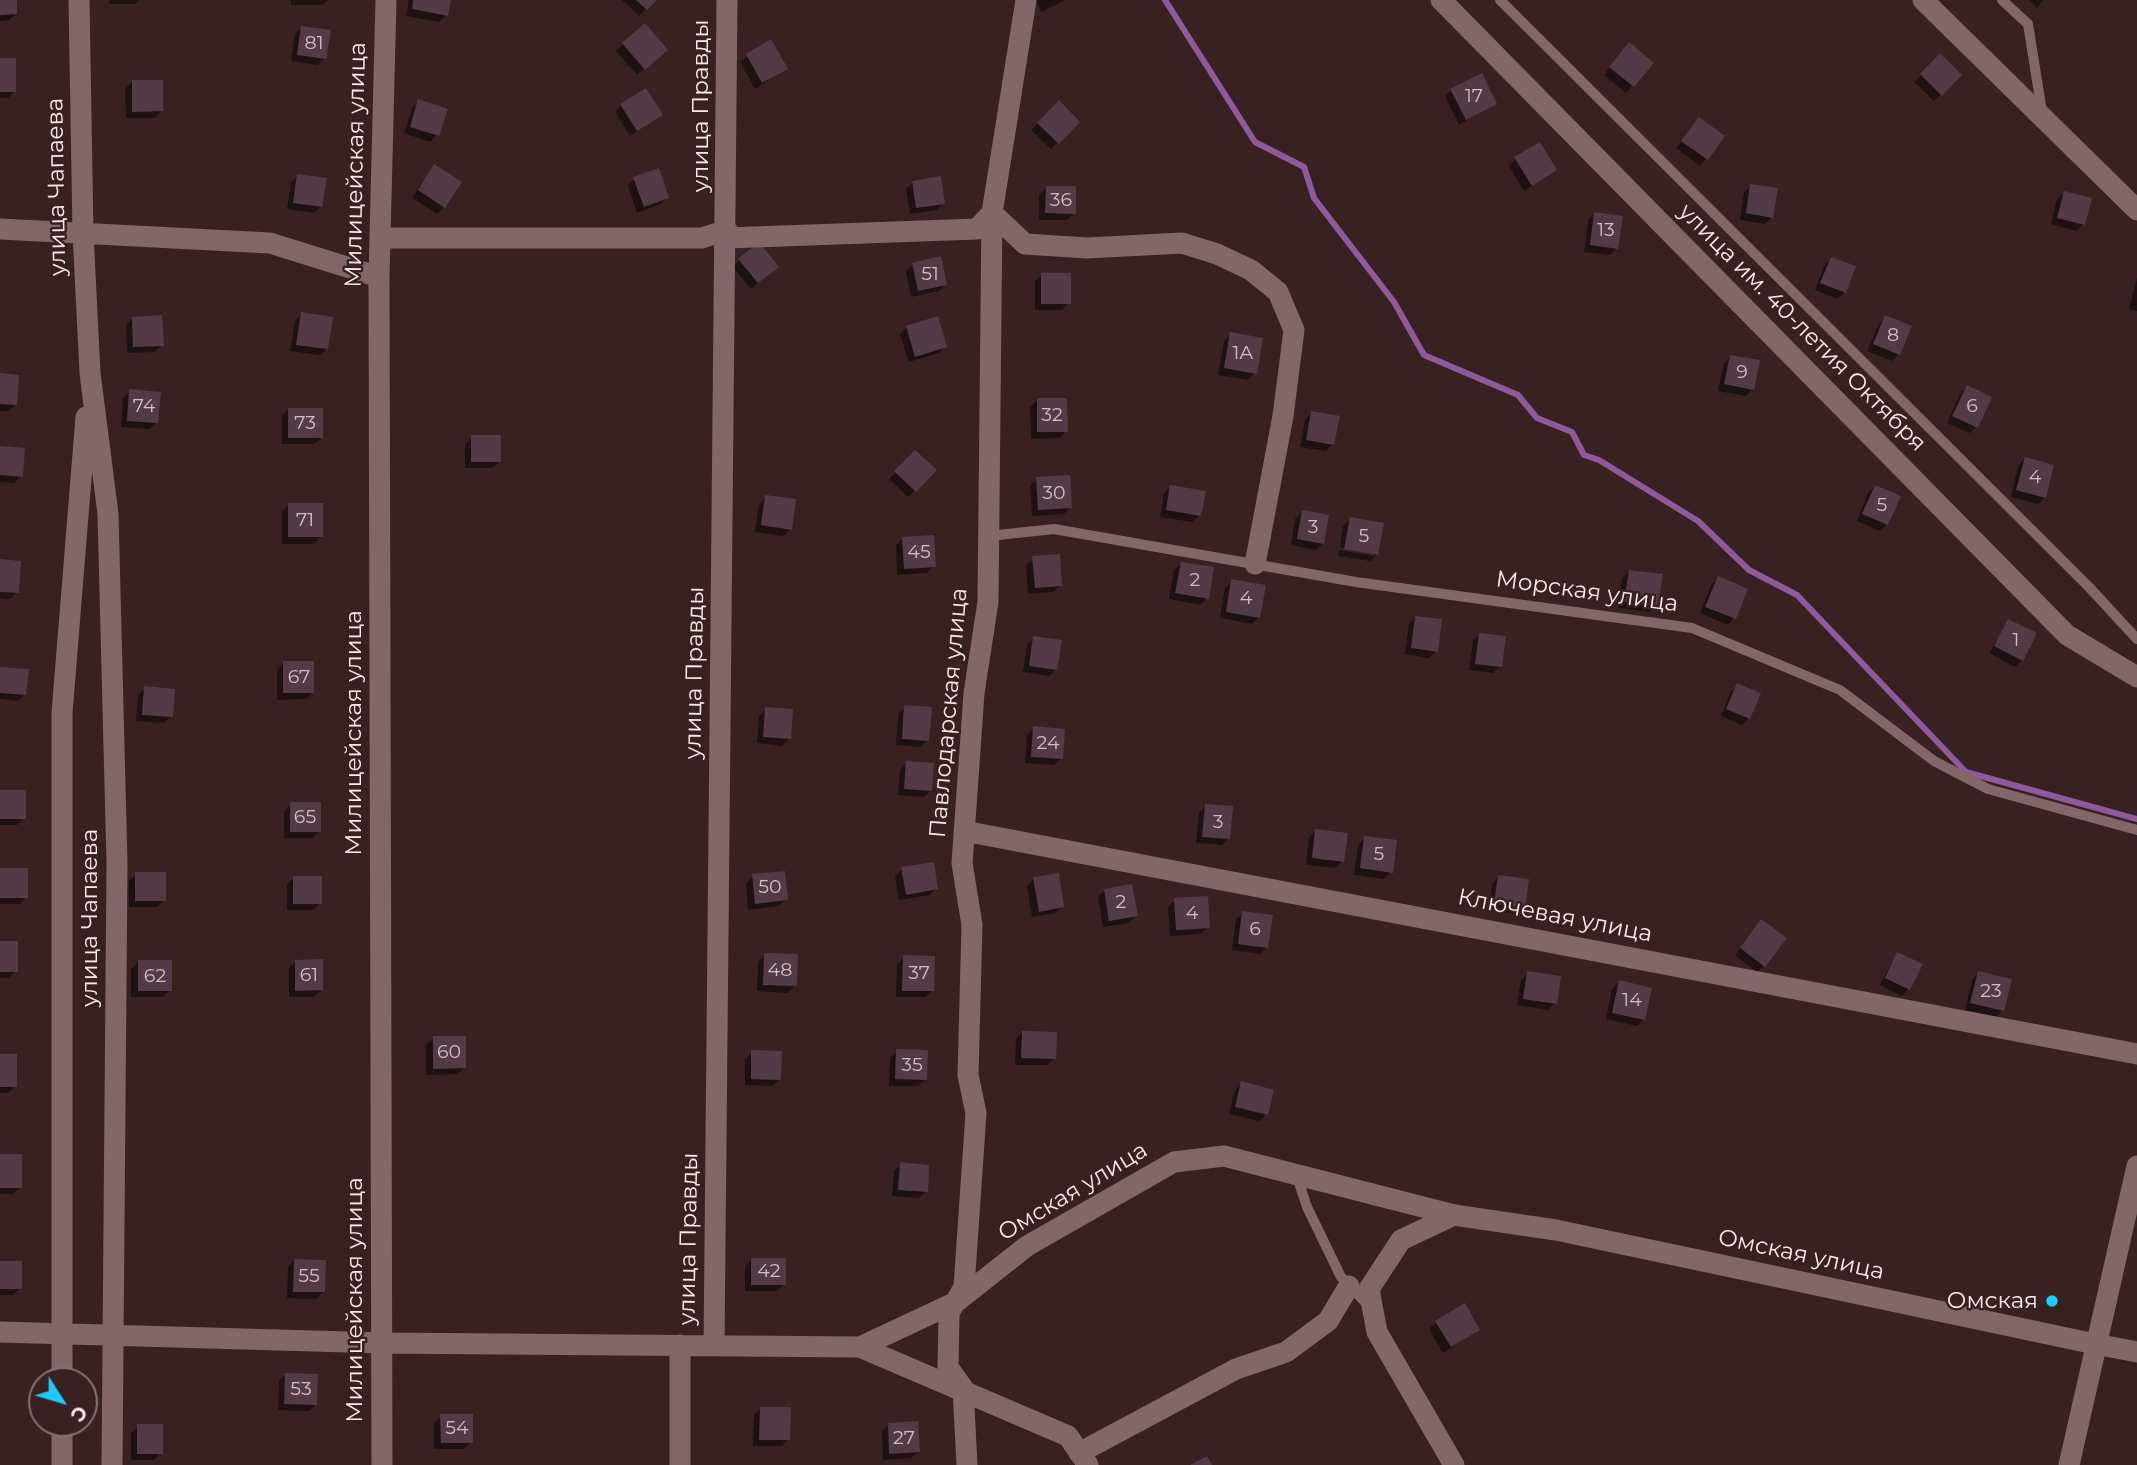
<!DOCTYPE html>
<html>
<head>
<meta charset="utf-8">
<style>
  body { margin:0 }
  #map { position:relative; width:2137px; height:1465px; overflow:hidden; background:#392122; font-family:Montserrat,sans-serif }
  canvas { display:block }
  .north { position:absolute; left:28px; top:1367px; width:70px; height:70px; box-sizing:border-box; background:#392122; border:2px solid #867172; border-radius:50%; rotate:127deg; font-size:19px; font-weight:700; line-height:28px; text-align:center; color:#fae9e9 }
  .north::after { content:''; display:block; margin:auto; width:24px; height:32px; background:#1fc9fd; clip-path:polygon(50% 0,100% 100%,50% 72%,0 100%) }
</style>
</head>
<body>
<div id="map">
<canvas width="2137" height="1465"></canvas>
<div class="north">С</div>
</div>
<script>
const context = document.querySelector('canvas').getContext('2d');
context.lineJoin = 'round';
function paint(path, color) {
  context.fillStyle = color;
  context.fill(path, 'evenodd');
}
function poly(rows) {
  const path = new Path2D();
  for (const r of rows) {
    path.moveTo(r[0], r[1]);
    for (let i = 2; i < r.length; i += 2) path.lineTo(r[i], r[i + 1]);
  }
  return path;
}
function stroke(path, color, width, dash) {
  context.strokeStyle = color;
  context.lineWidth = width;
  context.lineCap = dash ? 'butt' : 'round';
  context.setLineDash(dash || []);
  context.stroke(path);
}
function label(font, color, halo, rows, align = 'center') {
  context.font = font + ' Montserrat,sans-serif';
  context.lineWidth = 5;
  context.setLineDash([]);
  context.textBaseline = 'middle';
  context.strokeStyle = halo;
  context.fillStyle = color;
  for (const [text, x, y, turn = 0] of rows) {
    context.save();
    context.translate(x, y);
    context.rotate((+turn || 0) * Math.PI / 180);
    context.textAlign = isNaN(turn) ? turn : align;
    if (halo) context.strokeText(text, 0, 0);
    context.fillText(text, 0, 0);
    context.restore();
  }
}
paint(poly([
  [0,0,15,0,16,14,9,20,0,21],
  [109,0,139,0,135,4,109,4],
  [291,0,328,0,323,5,291,5],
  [409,0,449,0,446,15,439,22,406,16],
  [622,0,654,0,639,16],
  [1035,0,1065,0,1042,12],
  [2029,0,2044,0,2037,8],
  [645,26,659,56,637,75,616,51],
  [301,28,325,58,318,65,291,61,295,34],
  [770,42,785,69,755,89,740,62],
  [1622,52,1651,63,1626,93,1604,75],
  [1940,56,1960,75,1934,101,1914,82],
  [0,59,15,91,8,98,0,98],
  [132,82,161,111,155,118,126,118,125,89],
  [1451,90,1495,103,1459,125,1445,97],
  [419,101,437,135,430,142,404,133,412,108],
  [1059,103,1078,122,1051,149,1031,130],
  [621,105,660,115,630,136,615,112],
  [1692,126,1723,137,1700,166,1676,148],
  [1515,159,1555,170,1524,191,1509,166],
  [434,166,444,207,437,214,412,198],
  [298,176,321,206,314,213,287,209,291,183],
  [634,179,667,197,661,204,637,213,628,186],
  [913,182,943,203,937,210,910,214,906,189],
  [1751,185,1772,217,1765,224,1740,220,1744,192],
  [1046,188,1074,213,1067,220,1039,220,1039,195],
  [2064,193,2083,224,2077,231,2051,224,2057,199],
  [1595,213,1617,248,1610,255,1584,252,1588,220],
  [1831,259,1854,267,1844,293,1837,299,1815,290,1824,266],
  [739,260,769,273,751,289,733,267],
  [913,264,946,284,939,291,911,297,906,271],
  [1042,275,1069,303,1062,310,1035,310,1035,281],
  [2137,278,2137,311,2129,309],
  [301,314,327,349,320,355,290,351,295,321],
  [1886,317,1899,354,1892,361,1867,351,1879,324],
  [133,318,162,345,155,352,127,353,126,325],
  [907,327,945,346,939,353,909,362,900,334],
  [1231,334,1255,373,1248,380,1218,375,1224,341],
  [1731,356,1752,389,1746,396,1718,391,1724,363],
  [0,375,15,405,8,411,0,411],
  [1967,387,1976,427,1970,433,1947,423,1960,394],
  [130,391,156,423,149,429,121,427,123,398],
  [1037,400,1066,431,1059,438,1031,439,1030,407],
  [289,409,321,438,314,444,282,444,282,416],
  [1311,413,1333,444,1326,451,1300,447,1305,420],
  [472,437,500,461,493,468,465,468,465,444],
  [0,447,21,476,14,483,0,482],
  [915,452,934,471,908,497,889,479],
  [2025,459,2045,497,2038,504,2011,497,2018,466],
  [1037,479,1070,507,1064,514,1032,516,1030,486],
  [1171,486,1199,516,1192,522,1160,517,1164,493],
  [1875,487,1887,524,1880,531,1857,521,1868,493],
  [766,497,790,529,783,536,755,532,759,504],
  [289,505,321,537,314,544,282,544,282,512],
  [1302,512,1323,543,1316,550,1291,545,1295,519],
  [1350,519,1377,554,1370,561,1338,556,1339,550,1374,556,1374,553,1340,547,1343,526],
  [903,538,934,566,927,573,897,575,896,545],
  [1033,558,1061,585,1054,592,1028,594,1026,565],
  [0,561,17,592,10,599,0,598],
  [1181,564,1207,598,1200,605,1169,599,1174,570],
  [1629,572,1657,605,1650,612,1618,608,1622,578],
  [1718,578,1746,590,1734,618,1728,625,1700,613,1711,585],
  [1232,581,1258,617,1252,624,1220,618,1225,588],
  [1415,618,1436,651,1429,658,1405,654,1409,624],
  [2009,621,2022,660,2015,667,1989,653],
  [1480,634,1500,666,1493,673,1469,670,1473,641],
  [1034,638,1056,669,1049,676,1023,672,1027,644],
  [283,663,313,692,306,699,277,700,277,670],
  [0,668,25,694,18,701,0,699],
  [1738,686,1759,694,1749,718,1742,725,1721,716,1731,692],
  [145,688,171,716,164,723,136,721,138,695],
  [905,707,927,740,921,747,896,745,898,714],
  [766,709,789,739,782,746,757,743,759,716],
  [1034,728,1061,758,1054,765,1025,763,1027,735],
  [907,763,931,790,924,797,898,795,900,770],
  [0,792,24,818,17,825,0,825],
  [291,804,319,831,312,838,284,838,284,811],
  [1206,806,1228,838,1222,845,1196,843,1199,813],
  [1316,830,1342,862,1335,868,1306,865,1309,837],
  [1365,838,1391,872,1384,879,1354,875,1358,845],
  [902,869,936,888,930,895,899,900,895,876],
  [0,870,26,897,20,904,0,904],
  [136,874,164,900,157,907,129,907,129,881],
  [753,876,786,900,779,906,748,910,746,883],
  [1499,877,1524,907,1517,914,1488,910,1492,884],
  [294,878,320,903,314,910,287,910,287,885],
  [1034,879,1062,907,1055,913,1032,917,1027,886],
  [1105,890,1136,916,1129,923,1103,927,1098,897],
  [1175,900,1208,927,1201,934,1170,936,1168,907],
  [1243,913,1267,947,1260,954,1232,950,1236,919],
  [1755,928,1764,966,1757,972,1735,955],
  [0,942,16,971,9,978,0,978],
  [1898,954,1908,989,1902,996,1879,985],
  [764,955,795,986,788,993,757,991,758,962],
  [904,957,932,991,925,997,896,997,897,964],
  [296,961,321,990,314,997,289,997,289,968],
  [138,962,170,990,163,997,131,997,131,969],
  [1528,973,1555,1003,1548,1010,1517,1005,1521,980],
  [1978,973,2003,1010,1996,1017,1965,1010,1972,980],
  [1619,982,1644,1019,1637,1026,1606,1019,1612,989],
  [1022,1032,1054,1059,1047,1065,1015,1065,1016,1039],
  [433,1038,464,1068,457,1074,426,1075,426,1045],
  [897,1051,925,1080,918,1086,889,1086,890,1058],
  [752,1052,780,1079,773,1086,745,1085,745,1059],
  [0,1055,15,1086,8,1093,0,1093],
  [1242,1083,1272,1091,1266,1115,1259,1121,1229,1114,1235,1090],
  [0,1155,20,1187,13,1194,0,1194],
  [901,1164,926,1191,919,1198,892,1196,894,1171],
  [752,1259,784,1284,778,1291,745,1291,745,1266],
  [294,1260,323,1292,316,1299,287,1298,288,1267],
  [0,1262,20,1288,13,1295,0,1295],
  [1436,1322,1478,1330,1443,1353,1429,1329],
  [286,1375,316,1405,309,1411,278,1410,279,1381],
  [760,1408,789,1439,782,1446,753,1446,754,1415],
  [441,1416,471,1442,464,1449,434,1449,434,1423],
  [888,1425,918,1452,911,1458,883,1460,882,1431],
  [138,1426,161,1453,154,1460,131,1460,131,1433]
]), '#0007');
stroke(poly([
  [1165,0,1255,142,1304,167,1314,198,1394,302,1424,355,1518,395,1537,418,1572,432,1584,455,1599,460,1698,521,1749,570,1797,595,1966,772,2137,819]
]), '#8c5a9d', 6);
paint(poly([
  [0,0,17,0,17,14,0,15],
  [413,0,451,0,448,16,412,9],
  [636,0,657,0,647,10],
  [645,23,668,50,645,70,622,43],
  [301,26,331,30,326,59,297,55],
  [771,39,788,69,762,83,746,54],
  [1629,42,1654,63,1634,87,1609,67],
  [1940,53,1962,75,1942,96,1920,74],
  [0,58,16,58,16,92,0,92],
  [1482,73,1497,104,1466,120,1450,89],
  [132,80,163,80,163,111,132,112],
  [646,88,663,115,637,131,620,104],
  [418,99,448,109,439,136,410,127],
  [1059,100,1080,122,1059,144,1037,123],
  [1699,117,1725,136,1708,160,1681,141],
  [1540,142,1557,170,1532,186,1514,157],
  [434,164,462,182,445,208,418,190],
  [659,168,669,198,644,207,633,177],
  [297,174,327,178,322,207,293,203],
  [941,176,945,204,916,208,912,181],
  [1750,184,1778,188,1773,218,1746,213],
  [1046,186,1076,186,1076,214,1045,213],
  [2064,191,2092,198,2085,225,2057,218],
  [1594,212,1623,216,1618,249,1590,245],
  [759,242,779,267,758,283,738,259],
  [941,256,947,285,918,291,912,263],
  [1831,257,1856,266,1846,293,1820,283],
  [1041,273,1071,273,1071,304,1041,304],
  [301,312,333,317,328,349,296,345],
  [162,315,164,346,133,347,132,317],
  [1885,315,1912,326,1900,355,1873,344],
  [938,316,947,347,915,357,906,326],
  [1230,332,1263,338,1257,374,1224,368],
  [1730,355,1760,360,1754,390,1724,384],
  [0,373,19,375,17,405,0,404],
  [1967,385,1992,397,1978,428,1952,416],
  [129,389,161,392,158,423,127,421],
  [1037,398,1067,398,1068,432,1037,432],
  [288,408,323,408,323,438,288,438],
  [1311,411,1340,416,1334,445,1306,440],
  [471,435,501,435,501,462,471,462],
  [0,446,25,448,23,477,0,475],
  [915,450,937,470,916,492,894,471],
  [2025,457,2054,465,2046,498,2016,490],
  [1070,475,1072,508,1038,510,1036,477],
  [1170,485,1206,491,1201,516,1166,510],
  [1875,485,1901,496,1888,525,1862,514],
  [765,495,796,499,792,530,761,525],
  [288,503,323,503,323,537,288,537],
  [1302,510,1329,515,1324,544,1297,539],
  [1350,517,1384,523,1378,555,1344,549],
  [934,535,936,567,904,569,902,537],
  [1060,554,1062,586,1035,588,1032,556],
  [0,559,21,561,19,593,0,592],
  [1181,562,1214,567,1209,599,1175,593],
  [1629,570,1663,574,1658,606,1624,602],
  [1718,576,1748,589,1736,619,1705,607],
  [1231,579,1266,585,1260,618,1226,612],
  [1415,616,1442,619,1438,652,1411,648],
  [2008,619,2037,633,2023,661,1994,646],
  [1479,633,1506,636,1502,667,1475,664],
  [1033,636,1062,640,1057,670,1029,666],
  [283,661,314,661,314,693,283,693],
  [0,667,29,669,26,695,0,693],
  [1737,683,1761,693,1750,719,1726,709],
  [144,686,175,689,173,717,142,715],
  [904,705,932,707,929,741,902,739],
  [765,707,793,709,791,739,763,737],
  [1033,726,1065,729,1063,759,1031,757],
  [906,761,934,763,932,791,904,789],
  [0,790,26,790,26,819,0,819],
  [290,802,321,802,321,832,290,832],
  [1205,804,1233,806,1230,839,1202,837],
  [1315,829,1348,833,1344,862,1312,858],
  [1364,836,1397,840,1393,873,1360,868],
  [934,862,938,889,906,895,901,867],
  [0,868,28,868,28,898,0,898],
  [785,871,788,900,755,904,752,874],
  [135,872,166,872,166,901,135,901],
  [1059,873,1064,907,1039,912,1033,877],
  [1498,875,1529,879,1525,908,1494,904],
  [293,876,322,876,322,904,293,904],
  [1132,884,1138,916,1109,921,1104,889],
  [1208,896,1210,928,1176,930,1174,898],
  [1242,911,1273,915,1268,948,1238,944],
  [1761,919,1787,938,1765,967,1740,948],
  [0,941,18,941,18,972,0,972],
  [1897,952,1923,964,1910,990,1885,978],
  [764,953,798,954,797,986,763,985],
  [903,955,935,956,934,991,902,991],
  [323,959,323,990,295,991,295,960],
  [138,960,172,960,172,991,138,991],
  [1527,971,1561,976,1557,1004,1523,999],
  [1978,971,2012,979,2004,1011,1970,1003],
  [1619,980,1652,988,1645,1020,1612,1013],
  [1022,1031,1057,1032,1056,1059,1021,1058],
  [433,1036,466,1036,466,1068,433,1069],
  [896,1049,928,1050,927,1080,895,1079],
  [751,1050,782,1051,781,1080,751,1079],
  [0,1054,17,1054,17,1087,0,1087],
  [1241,1081,1274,1090,1268,1115,1235,1107],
  [0,1154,22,1154,22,1188,0,1188],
  [900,1162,929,1165,928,1192,898,1190],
  [751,1258,786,1258,786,1285,751,1285],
  [294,1259,326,1260,325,1292,293,1292],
  [0,1261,22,1261,22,1289,0,1289],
  [1465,1303,1480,1330,1451,1347,1435,1321],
  [285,1373,318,1374,317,1405,284,1404],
  [760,1407,791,1407,790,1440,759,1440],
  [440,1414,473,1414,473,1443,441,1443],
  [918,1421,920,1452,889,1454,888,1423],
  [137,1424,163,1424,163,1454,137,1454],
  [1207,1456,1212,1465,1190,1465]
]), '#523b46');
stroke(poly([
  [1500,0,2089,587,2137,639],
  [2002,0,2028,24,2042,112],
  [989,536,1054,529,1356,582,1692,628,1840,690,1934,761,1988,789,2137,830],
  [1296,1174,1307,1207,1341,1277,1368,1305]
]), '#836667', 10);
stroke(poly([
  [79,0,83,233,90,373,108,514,117,863,112,1465],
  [1441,0,2067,635,2137,677],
  [1923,0,2137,210],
  [0,229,270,243,379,277],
  [380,238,702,238,727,230],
  [726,238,977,229,992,213,1025,244,1087,248,1182,243,1217,254,1251,270,1278,292,1294,330,1283,416,1255,564],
  [964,831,2137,1054],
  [0,1332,382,1343,860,1347,1068,1436,1088,1465],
  [2095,1344,2137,1352],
  [680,1345,680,1465],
  [714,1346,727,0],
  [860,1347,956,1302,1027,1246,1174,1162,1224,1156,1454,1215],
  [62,1381,62,713,86,417],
  [1079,1453,1236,1369,1286,1352,1328,1321,1349,1286],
  [62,1465,62,1423],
  [382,1465,379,277,386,0],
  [967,1465,963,1388,948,1367,949,1313,964,1287,976,1113,968,1075,972,925,962,863,974,693,988,602,992,213,1026,0]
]), '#836667', 21);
stroke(poly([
  [1454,1465,1377,1332,1369,1289,1401,1240,1454,1215,1556,1230,2095,1344],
  [2069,1465,2137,1166]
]), '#836667', 21);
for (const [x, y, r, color] of [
  [2052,1301,7,"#1fc9fd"]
]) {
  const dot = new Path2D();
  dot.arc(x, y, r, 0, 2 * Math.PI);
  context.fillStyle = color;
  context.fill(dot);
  stroke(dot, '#392122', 2.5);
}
label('19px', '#d0bec0', null, [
  ["81",314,43],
  ["17",1474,96],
  ["36",1061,200],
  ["13",1606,230],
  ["51",930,274],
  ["8",1893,335],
  ["1А",1243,353],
  ["9",1742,372],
  ["74",144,406],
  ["6",1972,406],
  ["32",1052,415],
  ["73",305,423],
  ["4",2035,477],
  ["30",1054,493],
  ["5",1882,505],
  ["71",305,520],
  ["3",1313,527],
  ["5",1364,536],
  ["45",919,552],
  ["2",1195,580],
  ["4",1246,598],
  ["1",2016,640],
  ["67",299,677],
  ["24",1048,743],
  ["65",305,817],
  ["3",1218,822],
  ["5",1379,854],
  ["50",770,887],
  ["2",1121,902],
  ["4",1192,913],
  ["6",1255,929],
  ["48",780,970],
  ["37",919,973],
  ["61",309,975],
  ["62",155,976],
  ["23",1991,991],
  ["14",1632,1000],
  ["60",449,1052],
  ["35",912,1065],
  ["42",769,1271],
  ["55",309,1276],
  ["53",301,1389],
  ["54",457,1428],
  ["27",904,1438]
]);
label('23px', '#fae9e9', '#392122', [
  ["улица Правды",701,106,-90],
  ["Милицейская улица",356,165,-89],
  ["улица Чапаева",57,187,-91],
  ["улица им. 40-летия Октября",1802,328,45],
  ["Морская улица",1587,592,8],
  ["улица Правды",695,673,-89],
  ["Павлодарская улица",949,713,-85],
  ["Милицейская улица",354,733,-90],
  ["Ключевая улица",1555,916,11],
  ["улица Чапаева",90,918,-90],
  ["Омская улица",1073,1192,-31],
  ["улица Правды",689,1239,-89],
  ["Омская улица",1801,1255,12],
  ["Милицейская улица",355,1300,-90]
]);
label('23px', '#fae9e9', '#392122', [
  ["Омская",2038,1301]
], 'right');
</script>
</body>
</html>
